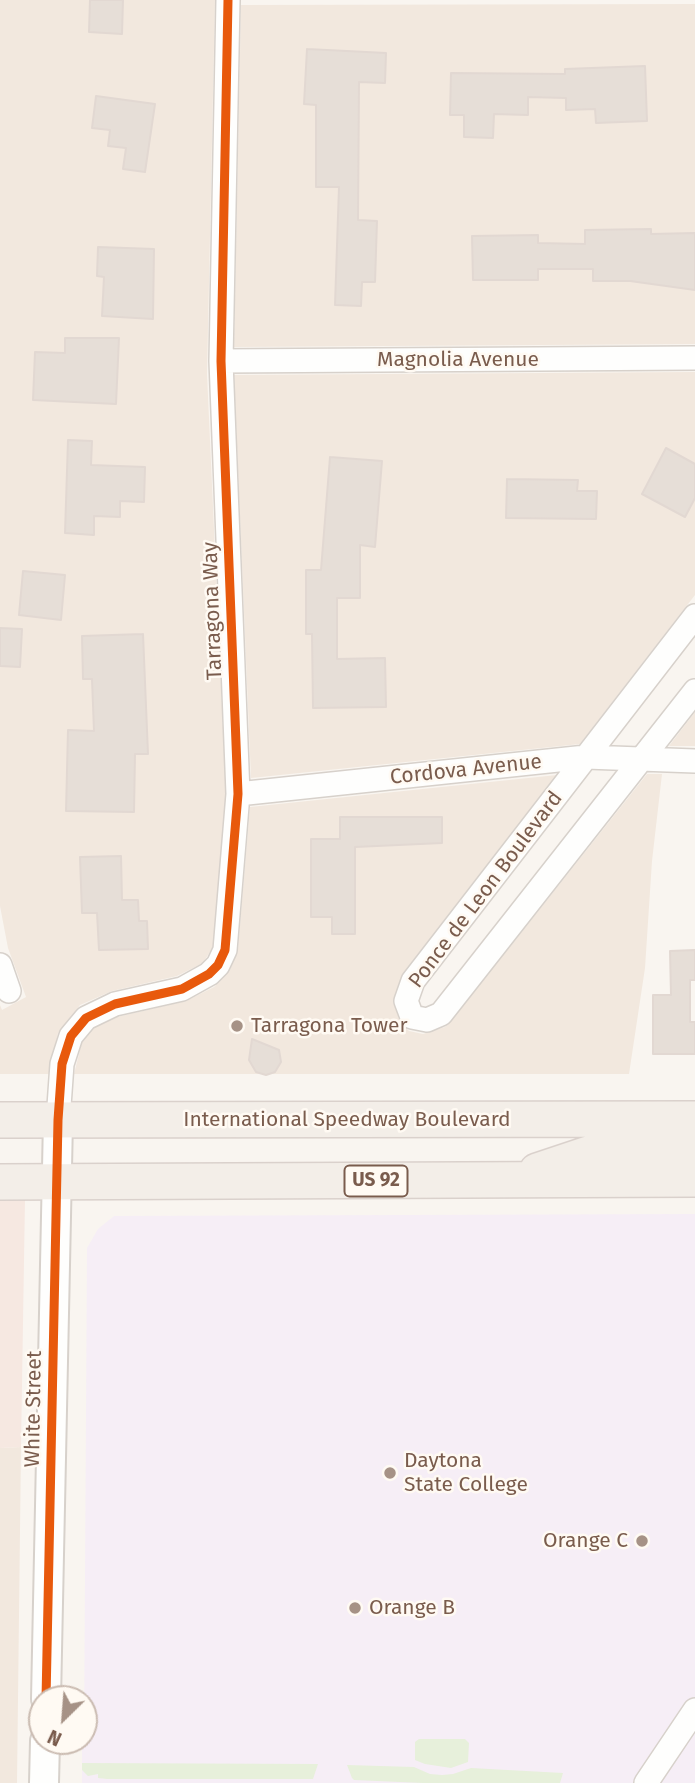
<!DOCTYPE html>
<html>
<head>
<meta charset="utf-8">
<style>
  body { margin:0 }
  #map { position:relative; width:695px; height:1783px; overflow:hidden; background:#f9f5f0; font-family:"Fira Sans",sans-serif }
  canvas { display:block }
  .north { position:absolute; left:28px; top:1685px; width:70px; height:70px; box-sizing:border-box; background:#fffaf3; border:2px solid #cabbb1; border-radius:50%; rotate:205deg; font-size:19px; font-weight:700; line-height:28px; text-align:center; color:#7a5c4d }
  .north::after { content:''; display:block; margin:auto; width:24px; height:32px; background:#a69286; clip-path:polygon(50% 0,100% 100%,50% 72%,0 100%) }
</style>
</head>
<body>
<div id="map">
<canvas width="695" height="1783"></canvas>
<div class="north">N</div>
</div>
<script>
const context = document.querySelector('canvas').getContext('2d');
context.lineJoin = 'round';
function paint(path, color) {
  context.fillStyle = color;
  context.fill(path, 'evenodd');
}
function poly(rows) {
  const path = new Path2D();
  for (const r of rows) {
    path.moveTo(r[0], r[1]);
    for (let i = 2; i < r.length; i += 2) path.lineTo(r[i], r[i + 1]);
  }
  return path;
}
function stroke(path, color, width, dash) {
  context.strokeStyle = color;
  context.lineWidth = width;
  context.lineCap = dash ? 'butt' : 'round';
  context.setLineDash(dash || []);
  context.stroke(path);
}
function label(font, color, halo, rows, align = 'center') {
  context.font = font + ' "Fira Sans",sans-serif';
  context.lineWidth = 5;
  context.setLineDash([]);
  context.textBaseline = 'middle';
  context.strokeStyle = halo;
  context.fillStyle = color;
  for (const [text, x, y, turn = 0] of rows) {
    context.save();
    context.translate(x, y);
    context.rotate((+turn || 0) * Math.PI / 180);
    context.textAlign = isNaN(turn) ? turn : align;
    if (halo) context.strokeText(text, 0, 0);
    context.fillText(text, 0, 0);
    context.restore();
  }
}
paint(poly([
  [0,0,215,0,207,374,226,795,213,947,203,963,177,976,112,991,80,1005,58,1033,49,1074,0,1074,0,1005,2,1010,26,997,8,948,0,906],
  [695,4,695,344,234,347,241,5],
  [695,372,695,595,580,744,251,778,234,375],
  [695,712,695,746,669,746],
  [647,774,662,774,652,861,645,968,629,1074,74,1074,82,1042,93,1028,117,1017,186,1001,214,987,230,970,238,949,250,807,557,775,402,976,394,1000,400,1023,409,1031,423,1034,445,1027,450,1022],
  [21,1447,17,1783,0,1783,0,1448]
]), '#f2e8de');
paint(poly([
  [0,1198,25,1199,21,1447,0,1448]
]), '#f6e8e1');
paint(poly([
  [695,1214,695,1783,82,1783,82,1741,84,1741,87,1248,98,1229,114,1216]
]), '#f6eef6');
paint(poly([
  [419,1739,465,1739,469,1743,468,1762,451,1768,425,1764,415,1760,415,1742],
  [82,1763,318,1764,313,1779,107,1779,98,1778,98,1774,88,1776,82,1770],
  [347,1765,414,1767,430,1774,442,1775,453,1774,471,1768,563,1773,560,1783,423,1783,354,1780,352,1778]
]), '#e7f0db');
const building = poly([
  [90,0,123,0,122,34,89,32,90,0],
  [307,49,386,53,385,83,359,82,358,220,377,221,375,282,362,282,361,306,335,305,339,187,316,187,316,105,304,104,307,49],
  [645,66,647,121,596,123,595,109,566,110,566,98,528,97,528,115,494,114,493,138,464,137,464,115,450,115,451,73,565,74,565,69,645,66],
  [96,96,155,104,145,172,123,169,126,148,108,146,110,130,92,128,96,96],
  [651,229,651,234,695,233,695,290,630,281,593,281,593,269,538,269,538,280,473,280,472,236,538,235,538,243,585,244,585,230,651,229],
  [98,247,154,249,153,319,102,316,104,277,97,276,98,247],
  [65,338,119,338,116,404,33,400,35,352,65,353,65,338],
  [68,440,92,441,91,465,145,467,144,502,120,501,120,517,94,516,94,535,65,533,68,440],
  [666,448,695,464,695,498,685,517,642,494,666,448],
  [330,457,382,461,375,547,360,545,360,598,337,598,337,659,385,658,386,707,313,708,312,634,306,634,306,570,321,570,330,457],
  [507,479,578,480,577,491,597,491,596,519,506,518,507,479],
  [23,571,65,575,61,620,19,615,23,571],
  [0,628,22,629,20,667,0,666,0,628],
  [143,634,148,754,135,754,134,812,66,811,68,730,94,731,92,679,83,679,82,636,143,634],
  [340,817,442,817,442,843,355,847,355,934,332,934,332,917,311,917,311,839,340,839,340,817],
  [121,856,122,900,138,900,139,921,147,921,148,949,99,950,97,913,82,913,80,857,121,856],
  [695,950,695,980,690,980,690,1022,695,1022,695,1054,653,1054,653,995,671,995,670,951,695,950],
  [252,1039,279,1050,281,1062,275,1072,266,1075,256,1072,249,1060,252,1039]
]);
paint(building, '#e6ded7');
stroke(building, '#e2d8d2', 2);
const minor = poly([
  [221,361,695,358],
  [695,616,413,981,406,1001,412,1017,427,1020,441,1014,695,691],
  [238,794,586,757,695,761],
  [0,965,9,991],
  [58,1120,62,1064,71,1036,86,1018,115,1004,182,989,209,974,218,965,225,950,238,794,221,361,228,0],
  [646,1783,695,1710]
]);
const tertiary = poly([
  [46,1699,58,1120],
  [44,1783,45,1741]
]);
const primary = poly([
  [0,1120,695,1119],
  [537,1171,588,1154,695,1154],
  [0,1182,695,1179]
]);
stroke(minor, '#d7d1cb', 26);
stroke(tertiary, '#d7d1cb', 32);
stroke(primary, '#dad1cc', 38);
stroke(minor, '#fefefd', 23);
stroke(tertiary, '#fefefd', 28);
stroke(primary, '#f3eee8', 35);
stroke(poly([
  [46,1699,58,1120,62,1064,71,1036,86,1018,115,1004,182,989,209,974,218,965,225,950,238,794,221,361,228,0]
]), '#e8590c', 9);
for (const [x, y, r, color] of [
  [237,1026,7,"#a69286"],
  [390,1473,7,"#a69286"],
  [642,1541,7,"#a69286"],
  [355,1608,7,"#a69286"]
]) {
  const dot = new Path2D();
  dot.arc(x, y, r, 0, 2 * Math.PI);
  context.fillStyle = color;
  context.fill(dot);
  stroke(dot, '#fffaf3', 2.5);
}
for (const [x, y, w] of [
  [376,1181,63]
]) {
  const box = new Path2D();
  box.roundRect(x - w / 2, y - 15.5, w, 31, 5);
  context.fillStyle = '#fffaf3';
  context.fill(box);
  stroke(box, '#7a5c4d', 2);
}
label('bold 19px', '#7a5c4d', null, [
  ["US 92",376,1181]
]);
label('21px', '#7a5c4d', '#fffaf3', [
  ["Magnolia Avenue",458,360],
  ["Tarragona Way",213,611,-92],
  ["Cordova Avenue",466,770,-6],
  ["Ponce de Leon Boulevard",486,890,-53],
  ["International Speedway Boulevard",347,1120],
  ["White Street",34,1409,-89]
]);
label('21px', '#7a5c4d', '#fffaf3', [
  ["Tarragona Tower",251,1026],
  ["Daytona",404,1461],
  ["State College",404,1485],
  ["Orange C",628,1541,"right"],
  ["Orange B",369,1608]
], 'left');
</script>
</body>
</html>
